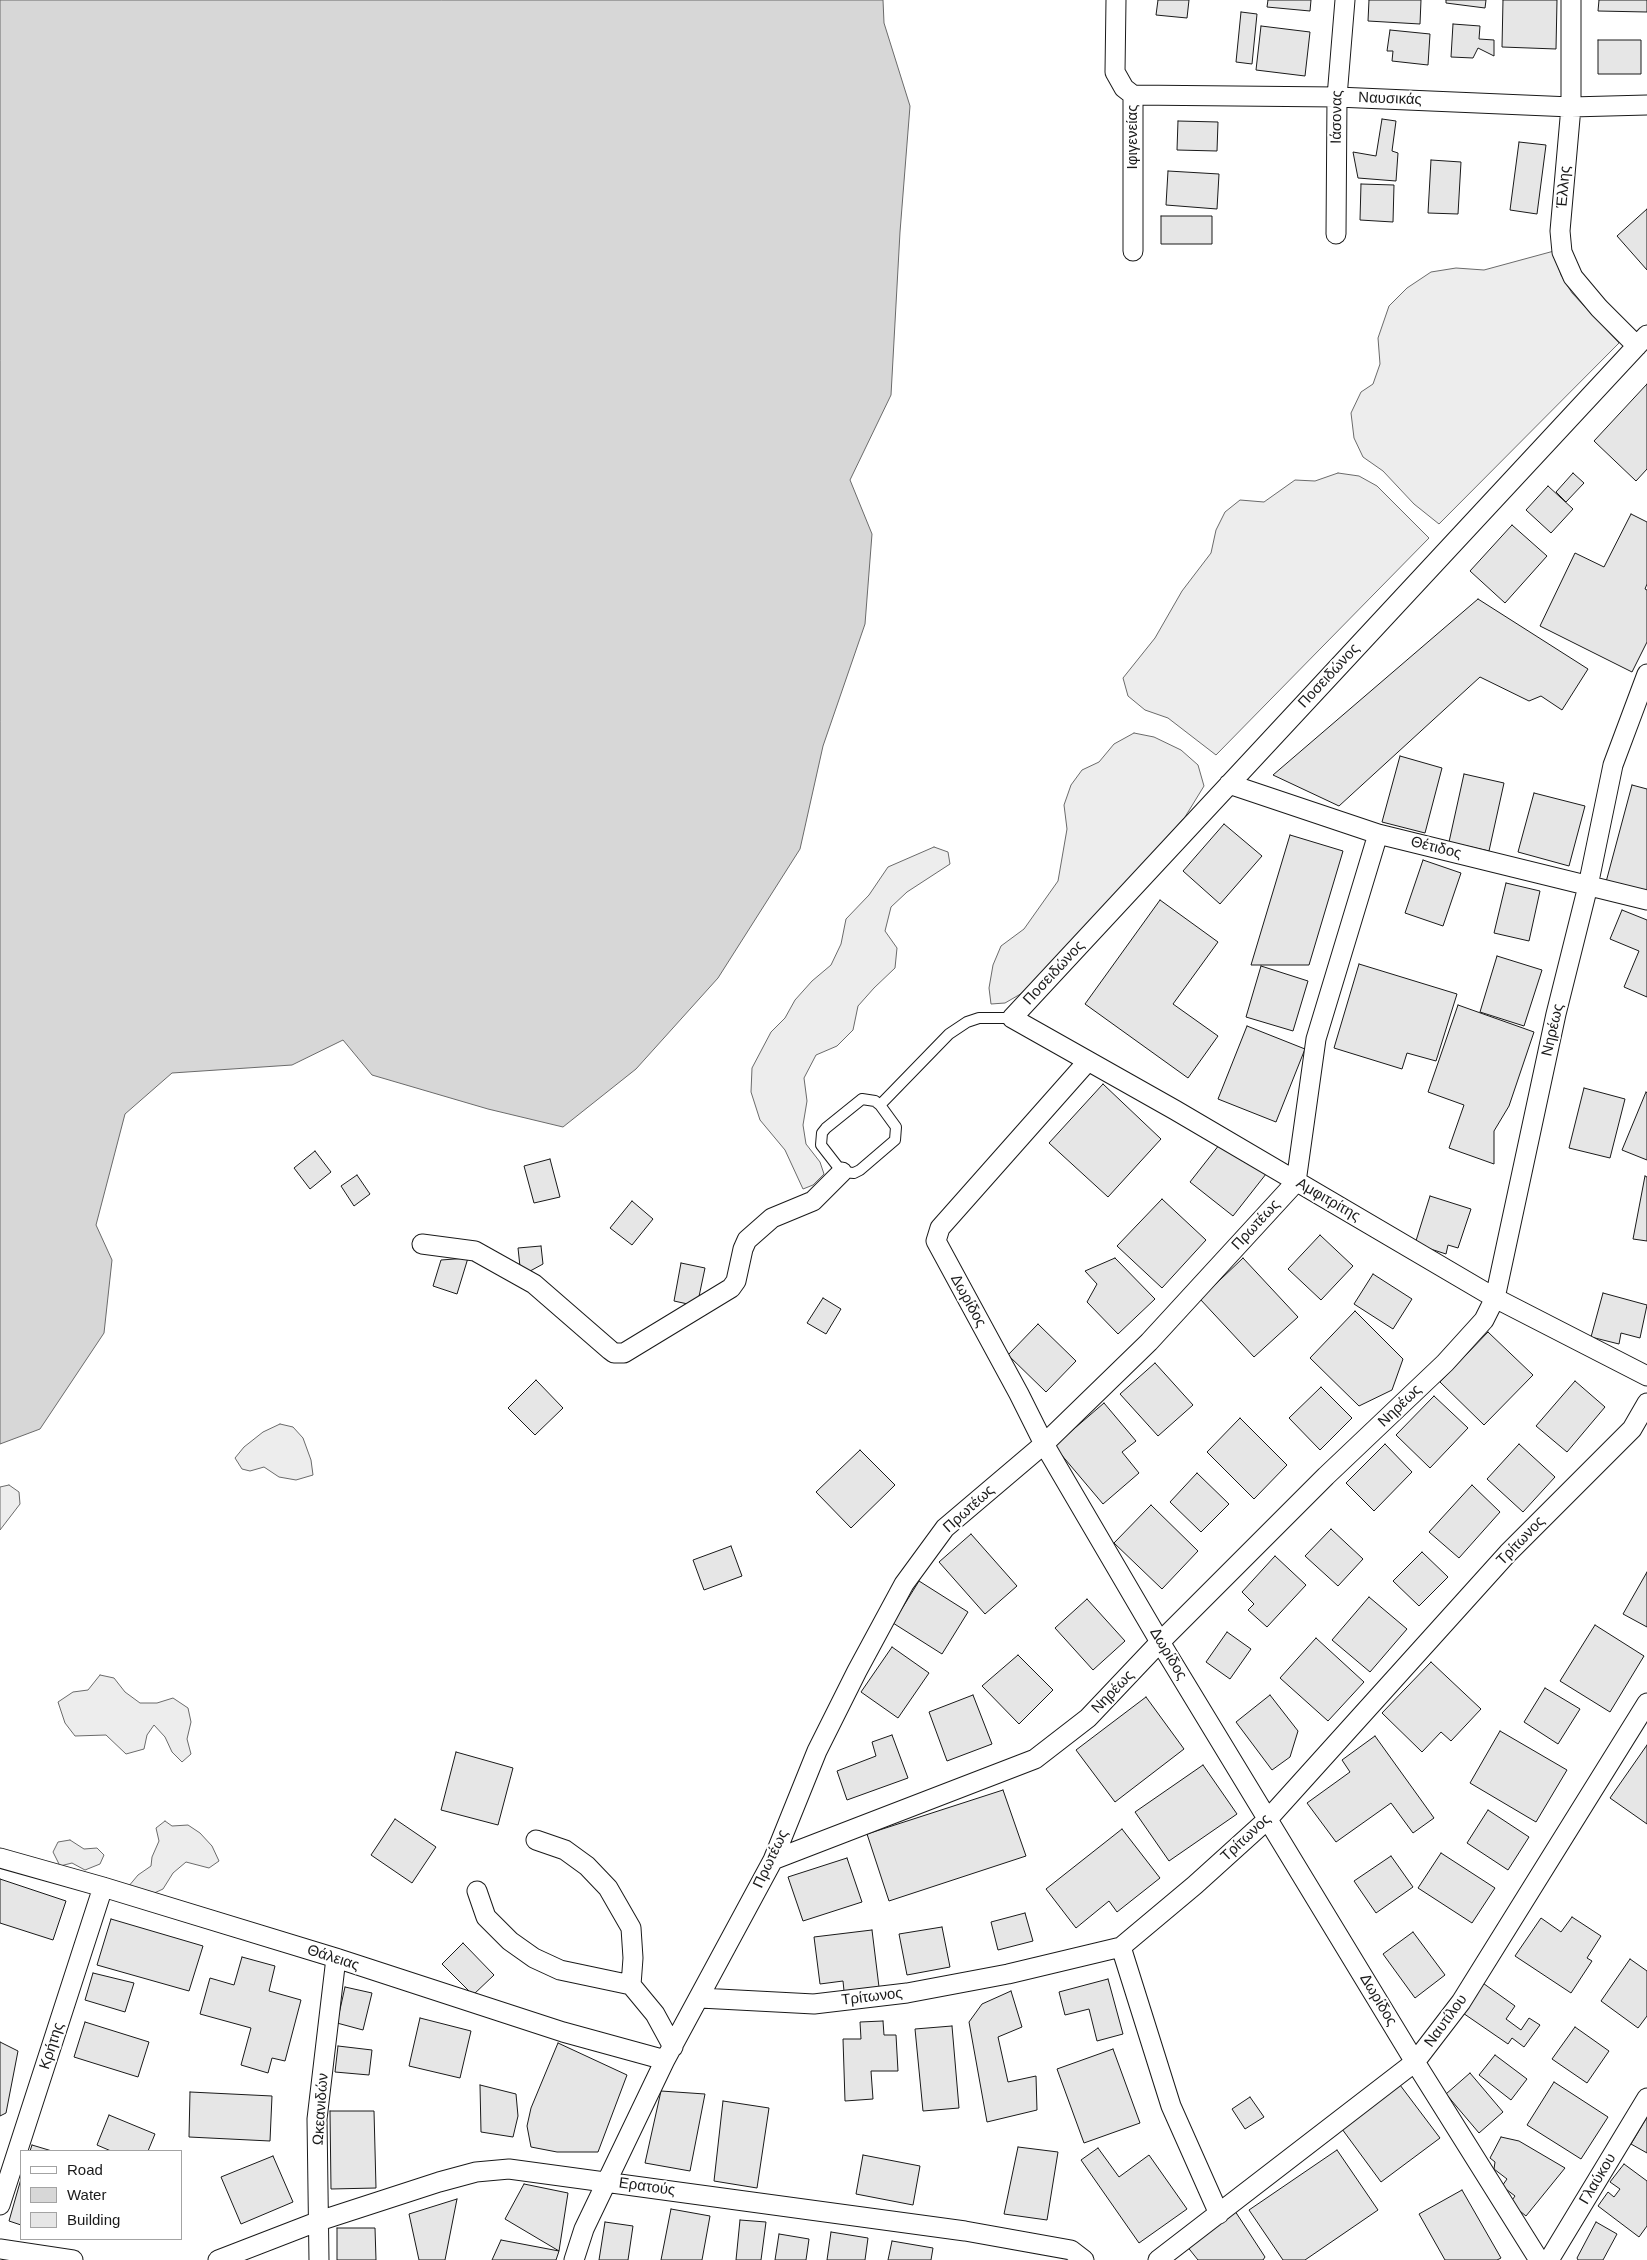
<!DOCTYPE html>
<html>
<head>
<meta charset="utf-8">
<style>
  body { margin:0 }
  #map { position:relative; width:1647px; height:2260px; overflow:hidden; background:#fff; font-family:Arial,sans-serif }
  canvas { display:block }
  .legend { position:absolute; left:20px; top:2150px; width:162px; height:90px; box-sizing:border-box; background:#fff; border:1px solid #a3a3a3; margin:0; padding:6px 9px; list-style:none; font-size:15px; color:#1a1a1a }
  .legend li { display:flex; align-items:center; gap:10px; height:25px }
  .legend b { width:25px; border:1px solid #a3a3a3 }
</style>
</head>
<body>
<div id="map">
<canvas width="1647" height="2260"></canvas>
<ul class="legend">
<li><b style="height:6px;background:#fff"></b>Road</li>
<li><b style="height:14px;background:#d7d7d7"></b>Water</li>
<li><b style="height:14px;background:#e6e6e6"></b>Building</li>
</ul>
</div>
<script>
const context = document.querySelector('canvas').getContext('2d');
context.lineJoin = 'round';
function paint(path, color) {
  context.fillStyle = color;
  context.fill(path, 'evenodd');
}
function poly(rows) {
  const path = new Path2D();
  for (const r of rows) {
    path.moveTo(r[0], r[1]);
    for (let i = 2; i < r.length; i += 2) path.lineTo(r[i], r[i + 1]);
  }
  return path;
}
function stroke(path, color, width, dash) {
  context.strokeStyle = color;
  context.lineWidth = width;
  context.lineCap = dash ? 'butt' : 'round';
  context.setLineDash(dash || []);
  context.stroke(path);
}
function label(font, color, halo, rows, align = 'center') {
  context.font = font + ' Arial,sans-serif';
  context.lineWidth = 4;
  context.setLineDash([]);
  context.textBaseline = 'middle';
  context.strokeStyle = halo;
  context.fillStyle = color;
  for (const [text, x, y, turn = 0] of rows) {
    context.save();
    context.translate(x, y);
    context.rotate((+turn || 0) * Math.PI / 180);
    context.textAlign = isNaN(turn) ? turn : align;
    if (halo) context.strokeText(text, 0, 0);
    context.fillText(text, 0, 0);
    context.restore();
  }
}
const built = poly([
  [1554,251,1561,275,1572,293,1619,343,1439,524,1414,504,1383,471,1363,457,1354,438,1351,413,1361,392,1373,384,1380,364,1378,338,1389,306,1407,288,1431,272,1456,268,1484,270,1554,251],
  [1338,473,1359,476,1377,486,1429,538,1216,755,1168,718,1145,710,1128,696,1123,678,1155,638,1182,591,1211,553,1216,530,1225,512,1240,500,1264,502,1295,480,1315,481,1338,473],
  [1134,733,1154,737,1181,750,1198,765,1204,786,1185,817,1041,976,1024,992,1005,1003,991,1004,989,988,993,965,1001,946,1024,929,1058,881,1067,829,1064,805,1071,785,1082,770,1099,762,1114,744,1134,733],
  [934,847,948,852,950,864,907,892,891,907,885,931,897,948,895,968,874,988,858,1006,853,1030,837,1046,816,1055,804,1078,807,1101,803,1125,806,1144,820,1162,824,1174,813,1185,803,1189,785,1150,760,1120,751,1092,752,1068,771,1032,785,1018,795,1000,812,981,831,965,841,944,846,919,869,895,888,867,934,847],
  [280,1424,293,1427,303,1438,311,1460,313,1475,296,1480,279,1477,264,1467,250,1471,242,1469,235,1458,244,1447,263,1432,280,1424],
  [9,1485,19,1492,20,1504,0,1530,0,1487,9,1485],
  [100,1675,114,1678,125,1692,140,1703,157,1703,173,1698,188,1708,191,1722,187,1739,191,1754,182,1762,172,1752,165,1737,154,1725,147,1735,144,1749,126,1754,106,1735,75,1736,65,1723,58,1702,73,1692,88,1690,100,1675],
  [165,1821,172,1826,188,1825,200,1833,212,1846,219,1861,209,1868,186,1862,173,1873,163,1889,150,1895,128,1887,138,1875,151,1866,152,1857,159,1841,156,1828,165,1821],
  [70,1840,84,1849,97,1848,104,1855,100,1864,85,1870,72,1863,60,1866,53,1852,58,1842,70,1840]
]);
paint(built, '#ededed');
stroke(built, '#6a6a6a', 1);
const water = poly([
  [0,0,883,0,884,23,910,106,900,232,891,395,850,480,872,534,865,624,823,746,800,849,718,978,636,1069,563,1127,488,1109,372,1075,343,1040,292,1065,172,1073,125,1114,96,1225,112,1260,104,1333,40,1429,0,1444,0,0]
]);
paint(water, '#d7d7d7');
stroke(water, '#6a6a6a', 1);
const building = poly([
  [1158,0,1189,0,1187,18,1156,15,1158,0],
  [1268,0,1311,0,1310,11,1267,7,1268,0],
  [1369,0,1421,0,1420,24,1368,21,1369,0],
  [1446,0,1486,0,1485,8,1446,3,1446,0],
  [1503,0,1557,0,1556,49,1502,47,1503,0],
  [1599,0,1647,0,1647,12,1598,11,1599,0],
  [1241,12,1257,14,1252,64,1236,62,1241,12],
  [1453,24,1480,26,1479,39,1494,40,1494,56,1478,48,1473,58,1451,57,1453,24],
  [1261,26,1310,32,1305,76,1256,70,1261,26],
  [1390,30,1430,34,1428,65,1392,61,1393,51,1387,51,1390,30],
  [1598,40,1641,40,1641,74,1598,74,1598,40],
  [1382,119,1396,121,1392,151,1398,153,1396,181,1358,178,1353,152,1376,156,1382,119],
  [1178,121,1218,122,1217,151,1177,150,1178,121],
  [1519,142,1546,145,1537,214,1510,210,1519,142],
  [1431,160,1461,162,1458,214,1428,213,1431,160],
  [1168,171,1219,174,1217,209,1166,205,1168,171],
  [1361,184,1394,185,1393,222,1360,220,1361,184],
  [1647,209,1647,270,1617,236,1647,209],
  [1161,216,1212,216,1212,244,1161,244,1161,216],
  [1647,384,1647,469,1636,481,1594,441,1647,384],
  [1573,473,1584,483,1566,502,1556,492,1573,473],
  [1548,486,1573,509,1551,533,1526,510,1548,486],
  [1631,514,1647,522,1647,584,1645,589,1647,590,1647,642,1632,672,1540,626,1575,553,1604,567,1631,514],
  [1512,525,1547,556,1505,603,1470,571,1512,525],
  [1478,599,1588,669,1562,710,1541,696,1529,701,1480,677,1339,806,1273,775,1478,599],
  [1400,756,1442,768,1425,833,1382,822,1400,756],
  [1464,774,1504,783,1489,851,1449,842,1464,774],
  [1632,785,1647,789,1647,893,1606,882,1632,785],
  [1534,793,1585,806,1569,866,1518,852,1534,793],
  [1224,824,1262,856,1220,904,1183,871,1224,824],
  [1290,835,1343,851,1309,965,1251,965,1290,835],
  [1423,860,1461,873,1443,926,1405,913,1423,860],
  [1506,883,1540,891,1529,941,1494,933,1506,883],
  [1160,900,1218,942,1173,1004,1218,1036,1188,1078,1085,1004,1160,900],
  [1622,910,1647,920,1647,997,1624,987,1639,951,1610,939,1622,910],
  [1497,956,1542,970,1524,1026,1480,1012,1497,956],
  [1359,964,1457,994,1436,1061,1407,1053,1402,1069,1334,1048,1359,964],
  [1261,966,1308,981,1293,1031,1246,1017,1261,966],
  [1458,1005,1534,1032,1509,1106,1494,1131,1494,1164,1449,1148,1464,1105,1428,1092,1458,1005],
  [1247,1026,1305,1049,1276,1122,1218,1099,1247,1026],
  [1103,1084,1161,1139,1108,1197,1049,1143,1103,1084],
  [1584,1088,1625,1099,1610,1158,1569,1148,1584,1088],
  [1646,1092,1647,1093,1647,1160,1622,1150,1646,1092],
  [1223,1140,1266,1174,1233,1216,1190,1182,1223,1140],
  [315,1151,331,1172,310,1189,294,1168,315,1151],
  [550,1159,560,1197,534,1203,524,1166,550,1159],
  [357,1175,370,1194,354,1206,341,1186,357,1175],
  [1645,1176,1647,1177,1647,1241,1633,1239,1645,1176],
  [1430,1196,1471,1209,1458,1248,1448,1245,1446,1254,1415,1244,1430,1196],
  [1162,1199,1206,1240,1162,1288,1117,1246,1162,1199],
  [632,1201,653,1219,632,1245,610,1228,632,1201],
  [1320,1235,1353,1266,1321,1300,1288,1269,1320,1235],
  [541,1246,543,1264,521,1276,518,1248,541,1246],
  [468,1258,457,1294,433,1286,441,1260,468,1258],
  [1115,1258,1155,1299,1118,1334,1087,1302,1097,1284,1085,1271,1115,1258],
  [1243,1258,1298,1317,1254,1357,1200,1299,1243,1258],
  [681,1263,705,1268,697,1306,674,1301,681,1263],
  [1373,1274,1412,1299,1393,1329,1354,1304,1373,1274],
  [1603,1293,1647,1305,1640,1338,1621,1333,1619,1344,1591,1337,1603,1293],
  [823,1298,841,1309,826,1334,807,1323,823,1298],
  [1355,1311,1403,1359,1392,1390,1359,1406,1310,1358,1355,1311],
  [1038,1324,1076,1361,1046,1392,1008,1355,1038,1324],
  [1488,1332,1533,1375,1484,1425,1440,1382,1488,1332],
  [1155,1363,1193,1405,1158,1436,1120,1394,1155,1363],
  [536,1380,563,1408,535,1435,508,1408,536,1380],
  [1575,1381,1605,1407,1567,1452,1536,1426,1575,1381],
  [1321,1387,1352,1418,1320,1450,1289,1418,1321,1387],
  [1434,1396,1468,1428,1430,1468,1396,1435,1434,1396],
  [1104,1403,1136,1441,1122,1452,1139,1473,1103,1504,1054,1446,1104,1403],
  [1240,1418,1287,1465,1254,1499,1207,1452,1240,1418],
  [1385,1444,1412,1472,1374,1511,1346,1483,1385,1444],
  [1519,1444,1555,1477,1523,1512,1487,1479,1519,1444],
  [860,1450,895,1485,851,1528,816,1492,860,1450],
  [1197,1473,1229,1504,1201,1532,1170,1502,1197,1473],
  [1472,1485,1500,1512,1459,1558,1429,1532,1472,1485],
  [1151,1505,1198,1551,1162,1589,1114,1543,1151,1505],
  [1331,1529,1363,1559,1338,1586,1305,1556,1331,1529],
  [971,1534,1017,1586,985,1614,939,1562,971,1534],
  [731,1546,742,1576,704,1590,693,1560,731,1546],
  [1422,1552,1448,1577,1419,1606,1393,1581,1422,1552],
  [1275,1556,1306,1585,1267,1627,1248,1610,1254,1604,1242,1592,1275,1556],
  [1647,1572,1647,1627,1623,1614,1647,1572],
  [919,1581,968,1612,942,1654,893,1623,919,1581],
  [1369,1597,1407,1629,1370,1672,1332,1640,1369,1597],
  [1087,1599,1125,1641,1093,1670,1055,1628,1087,1599],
  [1595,1625,1644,1656,1610,1712,1560,1681,1595,1625],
  [1227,1632,1251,1649,1230,1679,1206,1662,1227,1632],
  [1316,1638,1364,1682,1328,1721,1280,1678,1316,1638],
  [892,1647,929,1673,898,1718,861,1692,892,1647],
  [1018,1655,1053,1690,1019,1724,982,1686,1018,1655],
  [1431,1662,1481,1709,1451,1741,1441,1732,1422,1752,1382,1713,1431,1662],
  [1545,1688,1580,1709,1558,1744,1524,1722,1545,1688],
  [973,1695,992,1744,947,1761,929,1712,973,1695],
  [1270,1695,1298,1731,1290,1757,1272,1770,1236,1722,1270,1695],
  [1146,1697,1184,1749,1115,1802,1076,1750,1146,1697],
  [1500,1731,1567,1770,1536,1822,1470,1783,1500,1731],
  [892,1735,908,1778,847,1800,837,1771,876,1756,872,1742,892,1735],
  [1375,1736,1434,1818,1413,1833,1391,1803,1336,1842,1307,1803,1350,1772,1342,1760,1375,1736],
  [1647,1745,1647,1824,1610,1798,1647,1745],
  [456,1752,513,1768,498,1825,441,1810,456,1752],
  [1203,1765,1237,1814,1169,1861,1135,1812,1203,1765],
  [1003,1790,1026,1856,889,1901,867,1834,1003,1790],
  [1488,1810,1529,1837,1508,1870,1467,1843,1488,1810],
  [395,1819,436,1847,412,1883,371,1855,395,1819],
  [1122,1829,1160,1878,1117,1912,1109,1901,1076,1928,1046,1889,1122,1829],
  [1441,1853,1495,1888,1472,1923,1418,1888,1441,1853],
  [1391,1856,1413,1887,1376,1913,1354,1881,1391,1856],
  [847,1858,862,1902,803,1921,788,1877,847,1858],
  [0,1879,66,1901,53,1940,0,1923,0,1879],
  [1025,1913,1033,1941,998,1950,991,1922,1025,1913],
  [1572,1917,1601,1936,1587,1958,1592,1961,1571,1993,1515,1956,1541,1918,1561,1932,1572,1917],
  [111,1919,203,1946,189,1991,97,1965,111,1919],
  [942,1927,950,1967,907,1975,899,1934,942,1927],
  [872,1930,879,1987,844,1991,843,1981,820,1984,814,1937,872,1930],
  [1413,1932,1445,1975,1415,1998,1383,1954,1413,1932],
  [463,1943,494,1975,473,1995,442,1964,463,1943],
  [242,1957,275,1966,269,1991,301,2000,285,2061,272,2058,268,2073,241,2065,251,2028,200,2014,210,1978,234,1985,242,1957],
  [1630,1959,1647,1971,1647,2016,1638,2028,1601,2001,1630,1959],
  [93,1973,134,1983,125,2012,85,2000,93,1973],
  [1108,1979,1123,2034,1097,2041,1089,2009,1065,2015,1059,1992,1108,1979],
  [1480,1981,1515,2006,1506,2019,1521,2030,1529,2018,1540,2025,1524,2047,1512,2038,1508,2044,1460,2011,1480,1981],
  [345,1987,372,1993,363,2030,337,2023,345,1987],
  [1011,1991,1022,2027,998,2037,1008,2082,1036,2076,1037,2110,987,2122,969,2022,982,2004,1011,1991],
  [420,2018,471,2031,460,2078,409,2066,420,2018],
  [883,2021,884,2035,896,2035,898,2071,871,2071,873,2099,845,2101,843,2039,861,2039,860,2022,883,2021],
  [85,2022,149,2042,138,2077,74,2057,85,2022],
  [952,2026,959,2108,923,2111,915,2029,952,2026],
  [1575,2027,1609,2051,1587,2083,1552,2059,1575,2027],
  [0,2042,18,2051,6,2113,0,2116,0,2042],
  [558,2043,627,2075,598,2152,557,2152,531,2147,527,2126,531,2108,558,2043],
  [338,2046,372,2050,369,2075,335,2072,338,2046],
  [1113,2049,1140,2123,1084,2143,1057,2069,1113,2049],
  [1495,2055,1527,2079,1511,2100,1479,2075,1495,2055],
  [1470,2073,1503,2112,1479,2133,1446,2094,1470,2073],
  [1554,2082,1608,2117,1581,2159,1527,2125,1554,2082],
  [480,2085,516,2094,518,2116,513,2137,481,2132,480,2085],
  [1400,2085,1440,2138,1381,2182,1342,2129,1400,2085],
  [661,2091,705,2094,690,2171,645,2163,661,2091],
  [190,2092,272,2096,270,2141,189,2137,190,2092],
  [1250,2097,1264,2117,1245,2129,1232,2109,1250,2097],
  [723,2101,769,2108,757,2188,714,2181,723,2101],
  [330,2111,374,2111,376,2188,331,2189,330,2111],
  [109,2115,155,2134,148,2151,111,2151,97,2145,109,2115],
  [1647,2117,1647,2153,1631,2144,1647,2117],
  [1501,2137,1519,2141,1565,2168,1526,2216,1510,2203,1515,2196,1502,2186,1507,2179,1494,2169,1495,2162,1490,2158,1501,2137],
  [32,2145,52,2151,30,2151,32,2145],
  [1018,2147,1058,2152,1047,2220,1004,2214,1018,2147],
  [1098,2148,1119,2177,1149,2155,1187,2209,1139,2243,1081,2160,1098,2148],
  [1337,2150,1378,2210,1305,2260,1283,2260,1249,2210,1337,2150],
  [863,2155,920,2166,913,2205,856,2194,863,2155],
  [273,2156,293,2202,241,2224,221,2177,273,2156],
  [1624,2164,1647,2181,1647,2226,1639,2237,1598,2206,1608,2192,1614,2197,1620,2189,1610,2182,1624,2164],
  [21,2179,21,2225,9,2221,21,2179],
  [524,2184,568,2193,559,2251,505,2219,524,2184],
  [1462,2190,1501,2258,1497,2260,1445,2260,1419,2214,1462,2190],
  [457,2199,445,2260,419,2260,409,2214,457,2199],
  [1233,2208,1265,2257,1263,2260,1198,2260,1186,2245,1233,2208],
  [671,2209,710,2216,702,2260,661,2260,671,2209],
  [740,2220,766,2222,761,2260,736,2260,740,2220],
  [605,2222,633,2226,628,2260,599,2260,605,2222],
  [1596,2222,1617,2234,1603,2260,1578,2260,1577,2258,1596,2222],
  [337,2228,375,2228,376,2260,337,2260,337,2228],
  [831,2232,868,2238,865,2260,827,2260,831,2232],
  [779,2234,809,2239,806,2260,775,2260,779,2234],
  [501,2240,559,2251,556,2260,492,2260,501,2240],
  [892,2241,933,2248,931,2260,888,2260,892,2241]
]);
paint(building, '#e6e6e6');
stroke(building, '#1a1a1a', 1);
const service = poly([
  [880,1105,896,1127,895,1140,860,1170,854,1173,842,1172,821,1145,822,1133,826,1128,862,1099,875,1101,880,1105,949,1034,967,1022,979,1018,1012,1018]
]);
const minor = poly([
  [1116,0,1115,72,1124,88,1133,95],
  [1571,0,1571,107,1560,231,1562,252,1573,277,1599,308,1637,346],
  [1133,95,1337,97,1571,107,1647,105],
  [1133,95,1133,251],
  [1336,234,1337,97,1345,0],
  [1647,335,1012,1018,1175,1110,1495,1298,1647,1376],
  [1229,784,1378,834,1647,900],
  [1088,1061,940,1228,936,1241,1019,1394,1044,1444,1160,1642,1415,2062,1539,2260],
  [422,1244,475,1251,534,1284,610,1350,614,1353,624,1353,731,1288,736,1281,743,1249,747,1240,772,1218,813,1201,842,1172],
  [536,1840,565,1850,587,1866,608,1888,631,1928,633,1958,631,1985],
  [0,1858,103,1887,336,1958,563,2032,665,2060],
  [773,1860,1035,1759,1088,1718,1160,1642,1326,1476,1445,1363,1484,1320,1495,1298,1556,1014,1588,886,1613,765,1647,674],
  [477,1891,486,1917,510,1941,534,1958,560,1970,631,1985,655,2014,673,2047],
  [1121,1947,1171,2106,1219,2214],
  [700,1998,814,2004,907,1993,1008,1974,1121,1947,1195,1885,1268,1819,1508,1553,1632,1429,1647,1403],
  [0,2205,103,1887],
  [0,2249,73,2260],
  [218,2260,319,2221,439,2182,476,2172,509,2169,965,2231,1071,2250,1084,2260],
  [319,2260,317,2119,336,1958],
  [574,2260,584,2229,665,2060,773,1860,817,1751,857,1671,904,1584,945,1528,1044,1444,1149,1342,1296,1182,1316,1039,1378,834],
  [1158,2260,1415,2062,1461,2002,1647,1703],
  [1549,2260,1647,2098]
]);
stroke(service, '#1a1a1a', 12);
stroke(minor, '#1a1a1a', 21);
stroke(service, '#fff', 10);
stroke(minor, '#fff', 19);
label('15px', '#1a1a1a', '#fff', [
  ["Ναυσικάς",1390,99,2],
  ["Ιάσονας",1337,117,-89],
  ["Ιφιγενείας",1133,137,-90],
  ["Έλλης",1564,187,-85],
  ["Ποσειδώνος",1329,676,-47],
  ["Θέτιδος",1436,848,14],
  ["Ποσειδώνος",1054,973,-47],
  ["Νηρέως",1553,1030,-77],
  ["Αμφιτρίτης",1328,1200,30],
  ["Πρωτέως",1256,1225,-47],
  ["Δωρίδος",968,1301,61],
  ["Νηρέως",1400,1406,-44],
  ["Πρωτέως",969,1509,-42],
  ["Τρίτωνος",1521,1541,-46],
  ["Δωρίδος",1168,1654,59],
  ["Νηρέως",1113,1692,-46],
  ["Τρίτωνος",1246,1838,-43],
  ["Πρωτέως",771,1859,-65],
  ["Θάλειας",333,1958,18],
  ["Τρίτωνος",872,1997,-7],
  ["Δωρίδος",1378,2000,59],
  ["Ναυτίλου",1446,2021,-54],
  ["Κρήτης",52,2046,-72],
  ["Ωκεανιδών",321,2109,-86],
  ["Γλαύκου",1598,2179,-59],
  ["Ερατούς",647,2187,8]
]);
</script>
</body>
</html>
